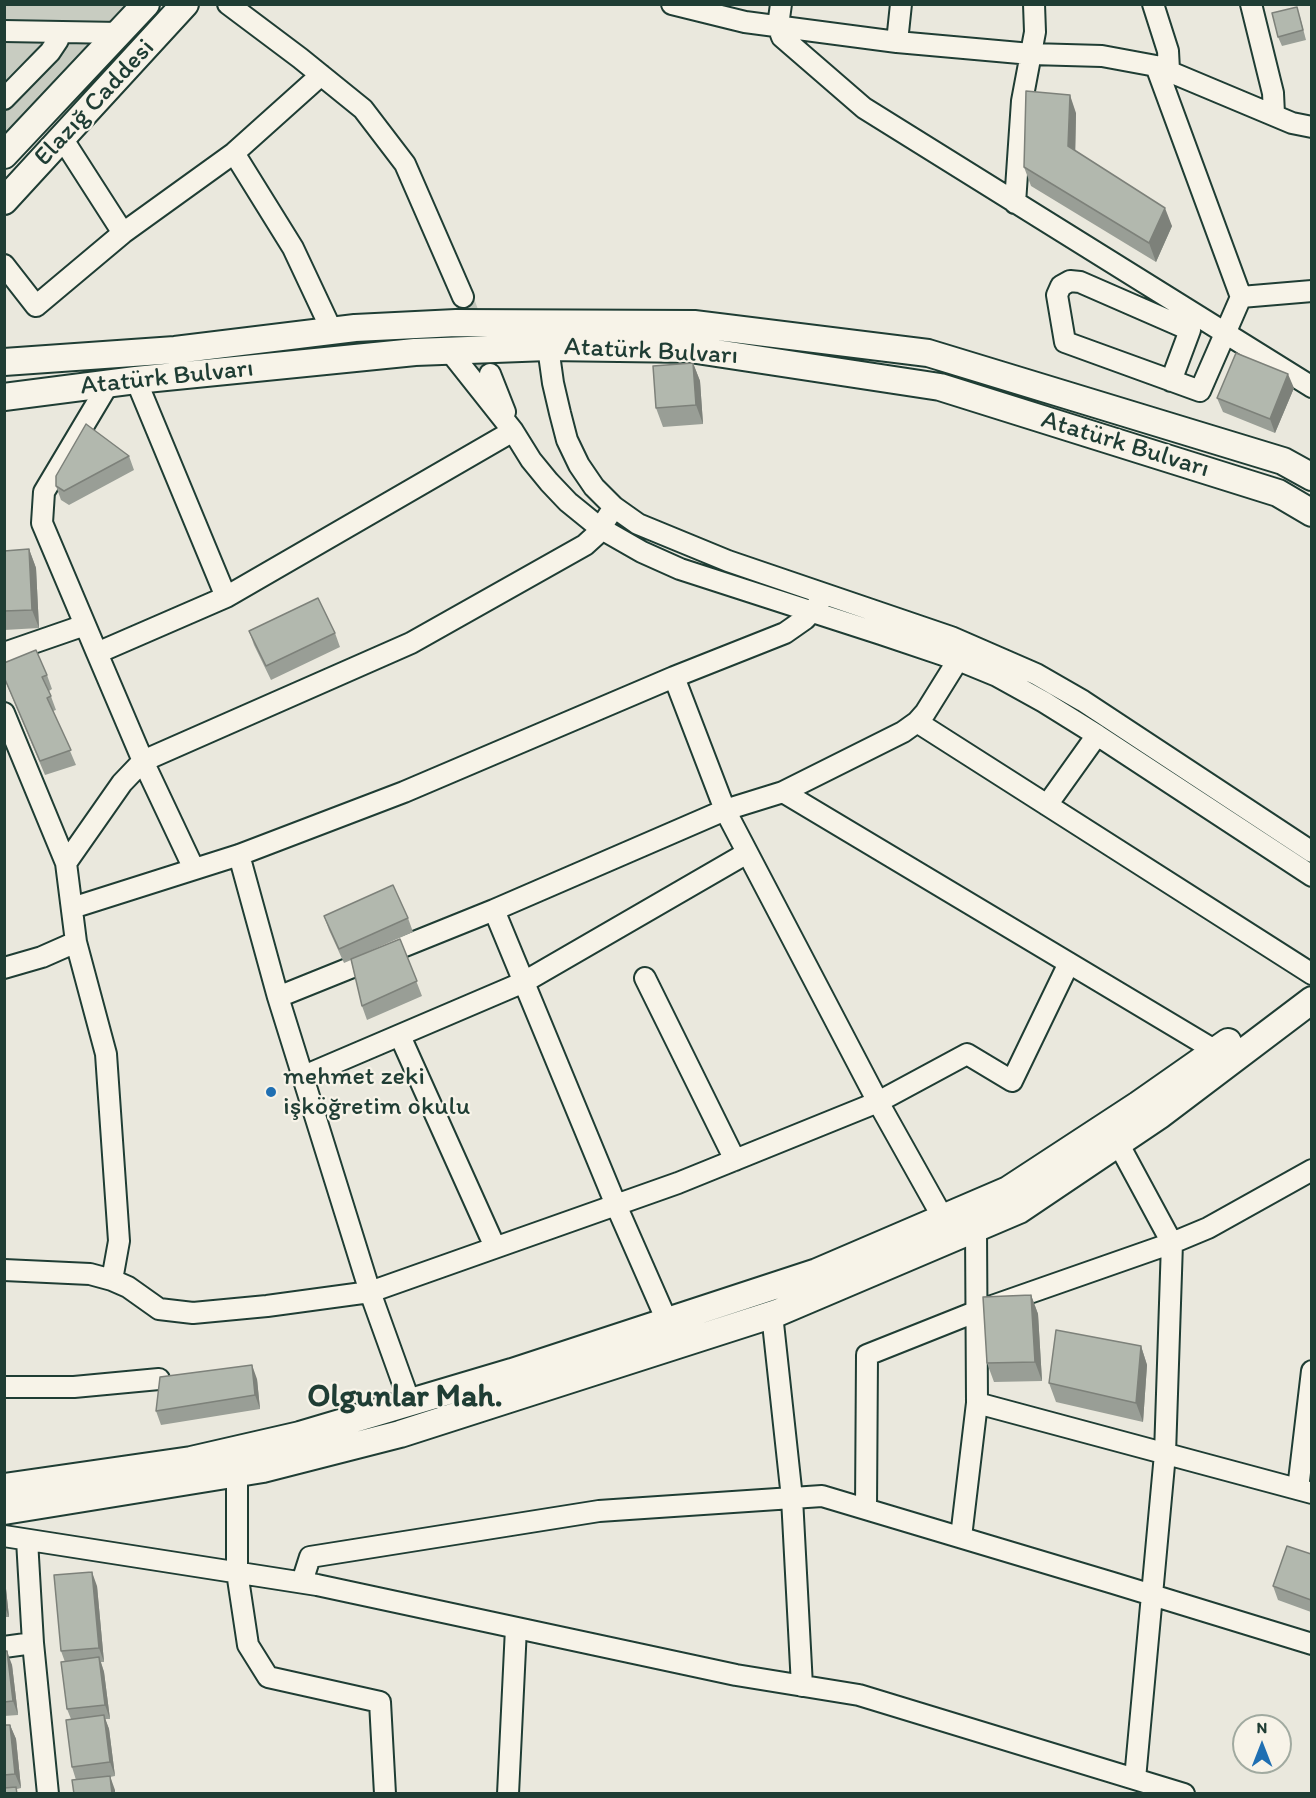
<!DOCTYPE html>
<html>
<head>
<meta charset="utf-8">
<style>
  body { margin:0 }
  #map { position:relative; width:1316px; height:1798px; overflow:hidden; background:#eae8dd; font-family:Itim,sans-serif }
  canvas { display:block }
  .frame { position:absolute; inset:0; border:6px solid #1f3d34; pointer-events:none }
  .north { position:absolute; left:1232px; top:1714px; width:60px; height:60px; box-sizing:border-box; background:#f7f3e8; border:2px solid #a1aaa0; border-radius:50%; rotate:0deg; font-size:16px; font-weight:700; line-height:24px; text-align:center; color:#1f3d34 }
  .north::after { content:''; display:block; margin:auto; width:21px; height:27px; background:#1f6fb2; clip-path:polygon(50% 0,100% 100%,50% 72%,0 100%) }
</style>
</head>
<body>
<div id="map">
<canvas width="1316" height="1798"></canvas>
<div class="frame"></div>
<div class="north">N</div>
</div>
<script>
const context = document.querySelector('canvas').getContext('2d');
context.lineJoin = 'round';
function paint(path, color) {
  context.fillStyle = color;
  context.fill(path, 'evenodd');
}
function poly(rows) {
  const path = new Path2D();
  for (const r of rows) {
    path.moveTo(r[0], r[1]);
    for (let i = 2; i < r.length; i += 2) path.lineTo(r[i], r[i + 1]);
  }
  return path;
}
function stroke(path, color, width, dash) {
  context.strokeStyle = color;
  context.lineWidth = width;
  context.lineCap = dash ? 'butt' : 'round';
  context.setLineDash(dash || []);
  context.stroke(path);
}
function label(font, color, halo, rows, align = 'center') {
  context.font = font + ' Itim,sans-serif';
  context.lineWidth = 4.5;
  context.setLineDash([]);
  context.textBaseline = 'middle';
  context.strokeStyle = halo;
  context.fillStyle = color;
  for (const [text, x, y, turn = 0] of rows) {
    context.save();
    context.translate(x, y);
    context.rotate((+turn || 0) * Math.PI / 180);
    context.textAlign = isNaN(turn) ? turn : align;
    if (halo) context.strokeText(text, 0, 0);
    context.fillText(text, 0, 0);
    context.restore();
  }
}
paint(poly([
  [5,5,134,5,5,146]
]), '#c8ccc1');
stroke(poly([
  [463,297,490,374]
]), '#c1c6bb', 20, [20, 10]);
const minor = poly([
  [228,4,300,58,363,109,405,164,463,297],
  [672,4,745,22,897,42,1031,54,1102,56,1156,66,1292,123,1312,127],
  [781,4,778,26,782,37,864,108,1312,387],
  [1153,4,1168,51,1169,70],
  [1251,4,1273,93,1274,114],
  [4,31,120,33],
  [897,42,901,4],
  [1156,66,1241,297,1312,291],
  [4,99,50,52,58,40,59,32],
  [62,138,123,233,234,153,321,75],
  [234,153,293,248,332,331],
  [1015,203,1022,101,1035,32,1034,4],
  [4,265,36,306,123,233],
  [548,347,553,383,560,413,567,440,579,465,594,487,614,507,638,524,728,561,951,637,1036,674,1083,701,1312,852],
  [448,349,513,431,531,460,549,482,568,502,600,528,642,552,680,569,881,634,958,660,997,676,1044,702,1097,735,1312,876],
  [490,374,505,412],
  [136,380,226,597],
  [1171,381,1190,330,1080,282,1070,281,1061,286,1057,295,1065,342,1200,391,1241,297],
  [109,383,44,492,42,523,97,653,226,597,513,431],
  [4,653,85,625],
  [97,653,143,761,194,869],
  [674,677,725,810,878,1102,943,1218],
  [4,713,66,863],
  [917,722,1312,974],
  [783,792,1216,1051],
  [1047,805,1097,735],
  [239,855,278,997,370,1292,410,1403],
  [72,908,239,855,404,792,674,677,785,633,805,619,819,603],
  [494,910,616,1205,667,1321],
  [4,968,42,957,76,942],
  [645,978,735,1160],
  [278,997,494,910,725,810,783,792,903,732,917,722,925,713,958,660],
  [400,1036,495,1247],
  [304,1076,524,982,747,853],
  [1118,1143,1172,1243,1165,1454,1135,1779],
  [976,1228,977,1403,1312,1493],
  [4,1270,90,1274,112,1280,128,1287,159,1309,193,1313,267,1306,370,1292,678,1183,878,1102,967,1054,1012,1081,1069,963],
  [112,1280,119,1241,106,1054,76,942,66,863,122,783,143,761,411,643,585,545,596,535,614,507],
  [772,1314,792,1498,802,1686],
  [4,1387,74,1387,159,1379],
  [237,1473,237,1572,248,1645,268,1677,380,1702,385,1794],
  [1298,1489,1312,1371],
  [866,1509,867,1355,975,1312,1172,1243,1208,1228,1312,1170],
  [4,1536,317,1585,736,1675,859,1695,1184,1794],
  [961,1537,977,1403],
  [27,1540,33,1643,48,1794],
  [302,1582,310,1557,599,1511,822,1496,1113,1583,1312,1644],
  [4,1647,33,1643],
  [508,1794,516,1628]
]);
const major = poly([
  [4,155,146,4],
  [4,201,185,4],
  [4,362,175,350,355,328,456,323,694,324,928,353,1283,461,1312,477],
  [4,397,136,380,415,352,548,347,690,349,940,387,1278,493,1312,513],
  [4,1487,191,1460,300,1435,512,1372,817,1272,1008,1190,1138,1105,1228,1042],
  [4,1511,263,1469,400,1434,777,1313,1019,1210,1160,1115,1312,1000]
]);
stroke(minor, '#1f3d34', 24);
stroke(major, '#1f3d34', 30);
stroke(minor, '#f7f3e8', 20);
stroke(major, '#f7f3e8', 26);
paint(poly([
  [1300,17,1306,40,1282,46,1278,37],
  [1076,113,1075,151,1172,226,1156,262,1031,186,1024,167],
  [693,363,700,381,703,424,663,427,656,408],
  [1294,388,1275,433,1223,412,1217,398],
  [129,456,134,470,69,505,61,500,56,486],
  [29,549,36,568,39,628,4,630,4,551],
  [249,631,335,633,340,647,271,680,254,645],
  [4,663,47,675,52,689,49,691,56,710,53,711,76,765,45,775,4,678],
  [324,916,408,918,413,932,365,953,400,939,422,996,367,1020,362,1006,351,960,344,963,329,930],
  [1031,1295,1038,1314,1042,1381,994,1382,987,1363],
  [1141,1346,1147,1365,1143,1422,1056,1402,1049,1383],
  [257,1379,260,1409,161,1425,156,1411],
  [1311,1554,1311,1612,1278,1600,1273,1586],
  [4,1570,9,1617,4,1617],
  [97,1586,104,1662,101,1662,104,1672,110,1719,105,1719,109,1729,115,1776,110,1777,115,1794,74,1794,76,1780,72,1767,71,1719,67,1709,65,1662,61,1651],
  [4,1651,12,1665,18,1715,4,1716],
  [4,1725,10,1725,16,1739,21,1788,17,1789,4,1794]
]), '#999e96');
paint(poly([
  [1070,95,1076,113,1075,165,1068,146],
  [1165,208,1172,226,1156,262,1149,243],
  [693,363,700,381,703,424,696,405],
  [1288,374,1294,388,1275,433,1270,419],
  [29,549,36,568,39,628,32,610],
  [1031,1295,1038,1314,1042,1381,1035,1362],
  [1141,1346,1147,1365,1143,1422,1136,1403],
  [252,1365,257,1379,260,1409,255,1395],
  [4,1570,9,1617,4,1605],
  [92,1572,97,1586,104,1662,99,1648],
  [7,1651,12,1665,18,1715,13,1701],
  [99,1657,104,1672,110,1719,105,1705],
  [104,1715,109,1729,115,1776,110,1762],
  [10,1725,16,1739,21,1788,15,1774],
  [110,1776,115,1790,115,1794,112,1794]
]), '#7d817a');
const building = poly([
  [1297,7,1303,30,1278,37,1272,13,1297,7],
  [1026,91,1070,95,1068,146,1165,208,1149,243,1024,167,1026,91],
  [1236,353,1288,374,1270,419,1217,398,1236,353],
  [693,363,696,405,656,408,653,366,693,363],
  [86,424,129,456,64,491,56,486,56,476,86,424],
  [29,549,32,610,4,611,4,551,29,549],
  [318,598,335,633,266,666,249,631,318,598],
  [36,650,47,675,42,677,51,696,47,698,71,750,40,761,4,677,4,663,36,650],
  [393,885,408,918,339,949,324,916,393,885],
  [400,939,417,981,362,1006,351,959,400,939],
  [1031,1295,1035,1362,987,1363,983,1297,1031,1295],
  [1056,1330,1141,1346,1136,1403,1049,1383,1056,1330],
  [252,1365,255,1395,156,1411,160,1377,252,1365],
  [1287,1546,1311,1554,1311,1600,1273,1586,1287,1546],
  [92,1572,99,1648,61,1651,54,1575,92,1572],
  [4,1651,7,1651,13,1701,4,1702,4,1651],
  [99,1657,105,1705,67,1709,61,1662,99,1657],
  [104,1715,110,1762,72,1767,66,1720,104,1715],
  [4,1725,10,1725,15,1774,4,1775,4,1725],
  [110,1776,112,1794,74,1794,72,1780,110,1776],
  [16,1787,17,1794,4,1794,4,1788,16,1787]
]);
paint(building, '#b2b8ae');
stroke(building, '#7d817a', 1.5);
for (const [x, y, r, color] of [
  [271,1092,6,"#1f6fb2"]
]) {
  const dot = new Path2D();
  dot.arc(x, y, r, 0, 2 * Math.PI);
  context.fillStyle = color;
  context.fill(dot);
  stroke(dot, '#f7f3e8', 2);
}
label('26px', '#1f3d34', '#f7f3e8', [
  ["Elazığ Caddesi",95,103,-47],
  ["Atatürk Bulvarı",651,352,3],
  ["Atatürk Bulvarı",167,378,-6],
  ["Atatürk Bulvarı",1125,445,17]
]);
label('26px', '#1f3d34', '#f7f3e8', [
  ["mehmet zeki",283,1077],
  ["işköğretim okulu",283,1107]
], 'left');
label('bold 32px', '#1f3d34', '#f7f3e8', [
  ["Olgunlar Mah.",405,1398]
]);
</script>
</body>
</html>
